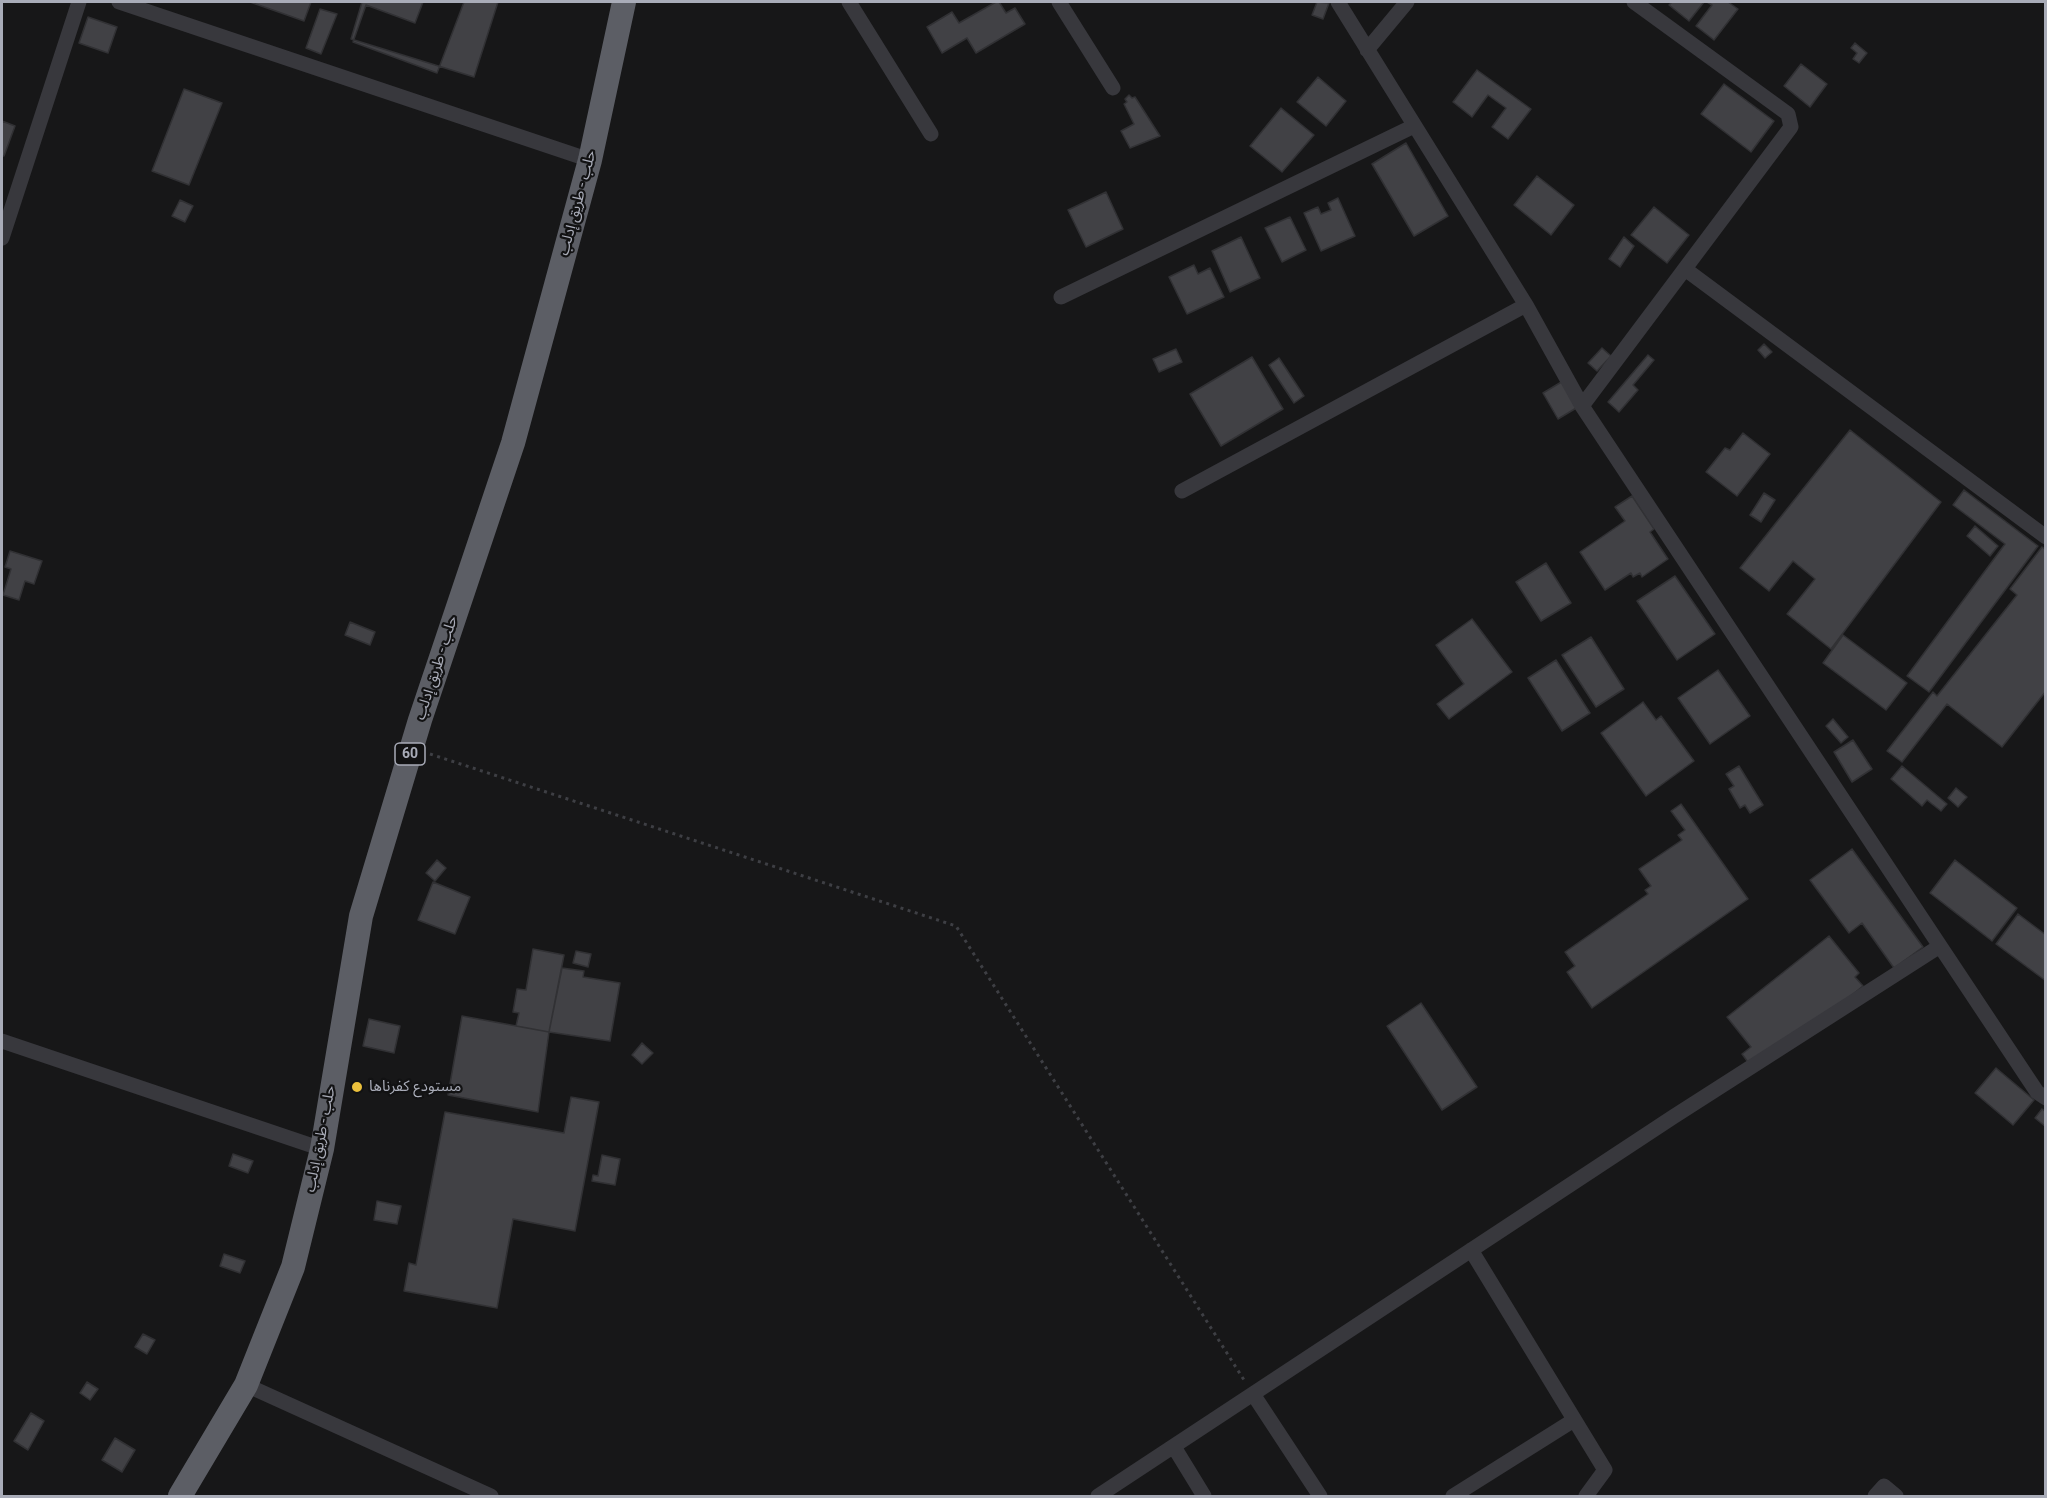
<!DOCTYPE html>
<html>
<head>
<meta charset="utf-8">
<style>
  body { margin:0 }
  #map { position:relative; width:2047px; height:1498px; overflow:hidden; background:#171718; font-family:Roboto,sans-serif }
  canvas { display:block }
  .frame { position:absolute; inset:0; border:3px solid #a9acb8; pointer-events:none }
</style>
</head>
<body>
<div id="map">
<canvas width="2047" height="1498"></canvas>
<div class="frame"></div>
</div>
<script>
const context = document.querySelector('canvas').getContext('2d');
context.lineJoin = 'round';
function paint(path, color) {
  context.fillStyle = color;
  context.fill(path, 'evenodd');
}
function poly(rows) {
  const path = new Path2D();
  for (const r of rows) {
    path.moveTo(r[0], r[1]);
    for (let i = 2; i < r.length; i += 2) path.lineTo(r[i], r[i + 1]);
  }
  return path;
}
function stroke(path, color, width, dash) {
  context.strokeStyle = color;
  context.lineWidth = width;
  context.lineCap = dash ? 'butt' : 'round';
  context.setLineDash(dash || []);
  context.stroke(path);
}
function label(font, color, halo, rows, align = 'center') {
  context.font = font + ' Roboto,"Noto Sans Arabic",sans-serif';
  context.lineWidth = 4.5;
  context.setLineDash([]);
  context.textBaseline = 'middle';
  context.strokeStyle = halo;
  context.fillStyle = color;
  for (const [text, x, y, turn = 0] of rows) {
    context.save();
    context.translate(x, y);
    context.rotate((+turn || 0) * Math.PI / 180);
    context.textAlign = isNaN(turn) ? turn : align;
    if (halo) context.strokeText(text, 0, 0);
    context.fillText(text, 0, 0);
    context.restore();
  }
}
const building = poly([
  [250,2,311,2,304,21,250,2],
  [362,2,498,2,474,77,351,39,362,2],
  [423,2,464,2,437,73,353,42,366,5,415,23,423,2],
  [996,2,999,2,1006,13,1015,8,1025,24,976,53,967,38,942,53,927,27,952,12,959,23,996,2],
  [1317,2,1329,3,1323,19,1312,15,1317,2],
  [1672,2,1704,2,1689,21,1669,5,1672,2],
  [1707,2,1728,2,1738,9,1714,40,1696,26,1712,5,1707,2],
  [320,9,337,14,321,54,306,48,320,9],
  [88,17,117,27,108,53,79,43,88,17],
  [1855,43,1867,53,1859,63,1853,59,1857,53,1851,48,1855,43],
  [1801,64,1827,84,1810,107,1784,86,1801,64],
  [1477,70,1531,109,1508,139,1492,127,1506,108,1488,95,1472,117,1453,102,1477,70],
  [1318,77,1346,101,1326,126,1297,102,1318,77],
  [1724,84,1774,121,1751,152,1701,114,1724,84],
  [184,89,222,103,189,185,152,171,184,89],
  [1129,95,1132,98,1135,97,1160,136,1130,148,1121,131,1134,124,1124,104,1127,102,1125,99,1129,95],
  [1281,108,1314,135,1282,172,1250,146,1281,108],
  [2,121,15,126,4,156,2,156,2,121],
  [1406,143,1448,216,1414,236,1372,164,1406,143],
  [1537,176,1574,205,1551,235,1514,205,1537,176],
  [1106,192,1123,229,1086,247,1068,210,1106,192],
  [1338,198,1355,236,1321,251,1304,213,1318,207,1321,214,1331,210,1328,203,1338,198],
  [180,200,193,206,185,222,172,216,180,200],
  [1654,207,1689,235,1667,263,1631,235,1654,207],
  [1290,217,1306,250,1282,262,1265,228,1290,217],
  [1241,237,1260,278,1230,292,1212,251,1241,237],
  [1624,237,1634,246,1620,267,1609,259,1624,237],
  [1194,265,1198,274,1210,268,1224,297,1187,314,1169,277,1194,265],
  [1764,344,1772,352,1765,358,1758,350,1764,344],
  [1602,348,1611,356,1597,371,1588,363,1602,348],
  [1176,349,1182,362,1159,372,1153,359,1176,349],
  [1648,355,1654,360,1633,385,1638,390,1619,412,1608,402,1648,355],
  [1252,357,1283,409,1221,446,1190,394,1252,357],
  [1279,358,1304,396,1294,403,1269,365,1279,358],
  [1563,381,1578,407,1558,419,1543,393,1563,381],
  [1850,430,1941,502,1831,649,1787,614,1815,579,1793,561,1769,591,1740,568,1850,430],
  [1743,433,1770,454,1737,496,1706,472,1725,448,1730,450,1743,433],
  [1964,490,2038,546,1929,692,1907,676,2005,544,1953,505,1964,490],
  [1764,493,1775,500,1761,522,1750,515,1764,493],
  [1632,496,1654,529,1650,532,1668,559,1642,577,1640,573,1633,577,1631,573,1605,590,1580,552,1625,521,1615,507,1632,496],
  [1975,526,1998,546,1990,556,1967,536,1975,526],
  [2042,547,2046,550,2046,691,2002,747,1947,704,1902,762,1887,751,1933,692,1937,696,2017,595,2010,589,2042,547],
  [10,551,42,561,34,584,25,581,19,600,3,595,11,569,5,567,10,551],
  [1546,563,1571,603,1541,621,1516,582,1546,563],
  [1675,576,1715,634,1677,660,1637,601,1675,576],
  [1472,619,1512,672,1449,719,1437,704,1464,684,1436,645,1472,619],
  [350,622,375,632,370,645,345,635,350,622],
  [1843,635,1907,683,1886,710,1823,663,1843,635],
  [1591,637,1624,689,1596,707,1562,655,1591,637],
  [1556,660,1590,713,1562,731,1528,678,1556,660],
  [1718,670,1750,716,1710,744,1678,698,1718,670],
  [1643,702,1656,720,1661,716,1694,761,1646,796,1601,733,1643,702],
  [1833,719,1848,737,1841,743,1826,726,1833,719],
  [1853,740,1872,769,1852,782,1834,752,1853,740],
  [1739,766,1763,805,1750,813,1745,805,1740,808,1729,789,1734,786,1726,774,1739,766],
  [1902,766,1947,804,1941,811,1927,800,1922,806,1891,779,1902,766],
  [1956,788,1967,797,1958,807,1948,798,1956,788],
  [1681,804,1748,899,1592,1008,1567,972,1575,966,1565,952,1648,894,1645,890,1651,886,1639,869,1682,840,1678,835,1685,830,1671,811,1681,804],
  [1852,849,1923,947,1894,968,1862,923,1849,933,1810,880,1852,849],
  [437,860,446,868,435,881,426,873,437,860],
  [1955,860,2017,908,1992,941,1930,893,1955,860],
  [433,882,470,897,455,934,418,920,433,882],
  [2018,914,2046,935,2046,981,1996,944,2018,914],
  [1829,936,1859,973,1855,977,1863,986,1822,1019,1753,1069,1742,1054,1751,1047,1727,1017,1829,936],
  [533,949,564,955,549,1032,516,1026,519,1013,513,1012,517,989,526,990,533,949],
  [576,951,591,954,588,967,573,963,576,951],
  [562,968,584,971,583,977,620,983,610,1041,549,1032,562,968],
  [1421,1003,1477,1087,1442,1110,1387,1026,1421,1003],
  [462,1016,549,1032,538,1112,448,1095,462,1016],
  [369,1019,400,1026,394,1053,363,1046,369,1019],
  [642,1043,653,1053,642,1064,632,1055,642,1043],
  [1996,1068,2034,1100,2013,1125,1975,1093,1996,1068],
  [571,1097,599,1102,575,1231,513,1219,497,1308,404,1291,409,1263,416,1265,445,1112,564,1133,571,1097],
  [2042,1109,2046,1112,2046,1127,2035,1118,2042,1109],
  [233,1154,253,1161,248,1173,229,1166,233,1154],
  [602,1155,620,1159,615,1185,592,1181,593,1175,598,1176,602,1155],
  [377,1201,401,1206,397,1224,374,1220,377,1201],
  [224,1254,245,1261,240,1273,220,1266,224,1254],
  [143,1334,155,1340,147,1354,135,1347,143,1334],
  [87,1382,98,1389,90,1400,80,1393,87,1382],
  [31,1413,44,1421,28,1450,14,1441,31,1413],
  [115,1438,135,1450,122,1472,102,1460,115,1438]
]);
paint(building, '#414145');
stroke(building, '#313134', 1.5);
stroke(poly([
  [430,754,956,926,1244,1380]
]), '#3e3f44', 3, [3, 4.5]);
stroke(poly([
  [119,2,590,160],
  [849,2,931,134],
  [1059,2,1113,88],
  [1338,2,1526,305,1582,406,1940,946,2037,1092,2046,1098],
  [1367,50,1407,2],
  [2,238,79,2],
  [1685,269,2046,537],
  [1061,297,1414,126],
  [1582,406,1791,127,1788,114,1634,2],
  [1182,491,1526,305],
  [2,1041,322,1149],
  [1471,1250,1605,1470,1586,1496],
  [246,1385,491,1496],
  [1253,1394,1320,1496],
  [1174,1447,1204,1496],
  [1098,1496,1673,1117,1940,946],
  [1453,1496,1574,1420],
  [1875,1496,1884,1486,1896,1496]
]), '#38383d', 15);
stroke(poly([
  [180,1496,246,1385,293,1267,322,1149,361,916,420,720,513,443,590,160,624,2]
]), '#5c5e65', 24);
for (const [x, y, r, color] of [
  [357,1087,6,"#ebc03c"]
]) {
  const dot = new Path2D();
  dot.arc(x, y, r, 0, 2 * Math.PI);
  context.fillStyle = color;
  context.fill(dot);
  stroke(dot, '#121213', 2);
}
for (const [x, y, w] of [
  [410,754,30]
]) {
  const box = new Path2D();
  box.roundRect(x - w / 2, y - 11, w, 22, 4.5);
  context.fillStyle = '#121213';
  context.fill(box);
  stroke(box, '#a9acb8', 1.5);
}
label('bold 14px', '#a9acb8', null, [
  ["60",410,754]
]);
label('15px', '#a9acb8', '#121213', [
  ["حلب - طريق إدلب",578,203,-75],
  ["حلب - طريق إدلب",437,668,-72],
  ["حلب - طريق إدلب",321,1139,-79]
]);
label('15px', '#a9acb8', '#121213', [
  ["مستودع كفرناها",369,1087]
], 'left');
</script>
</body>
</html>
